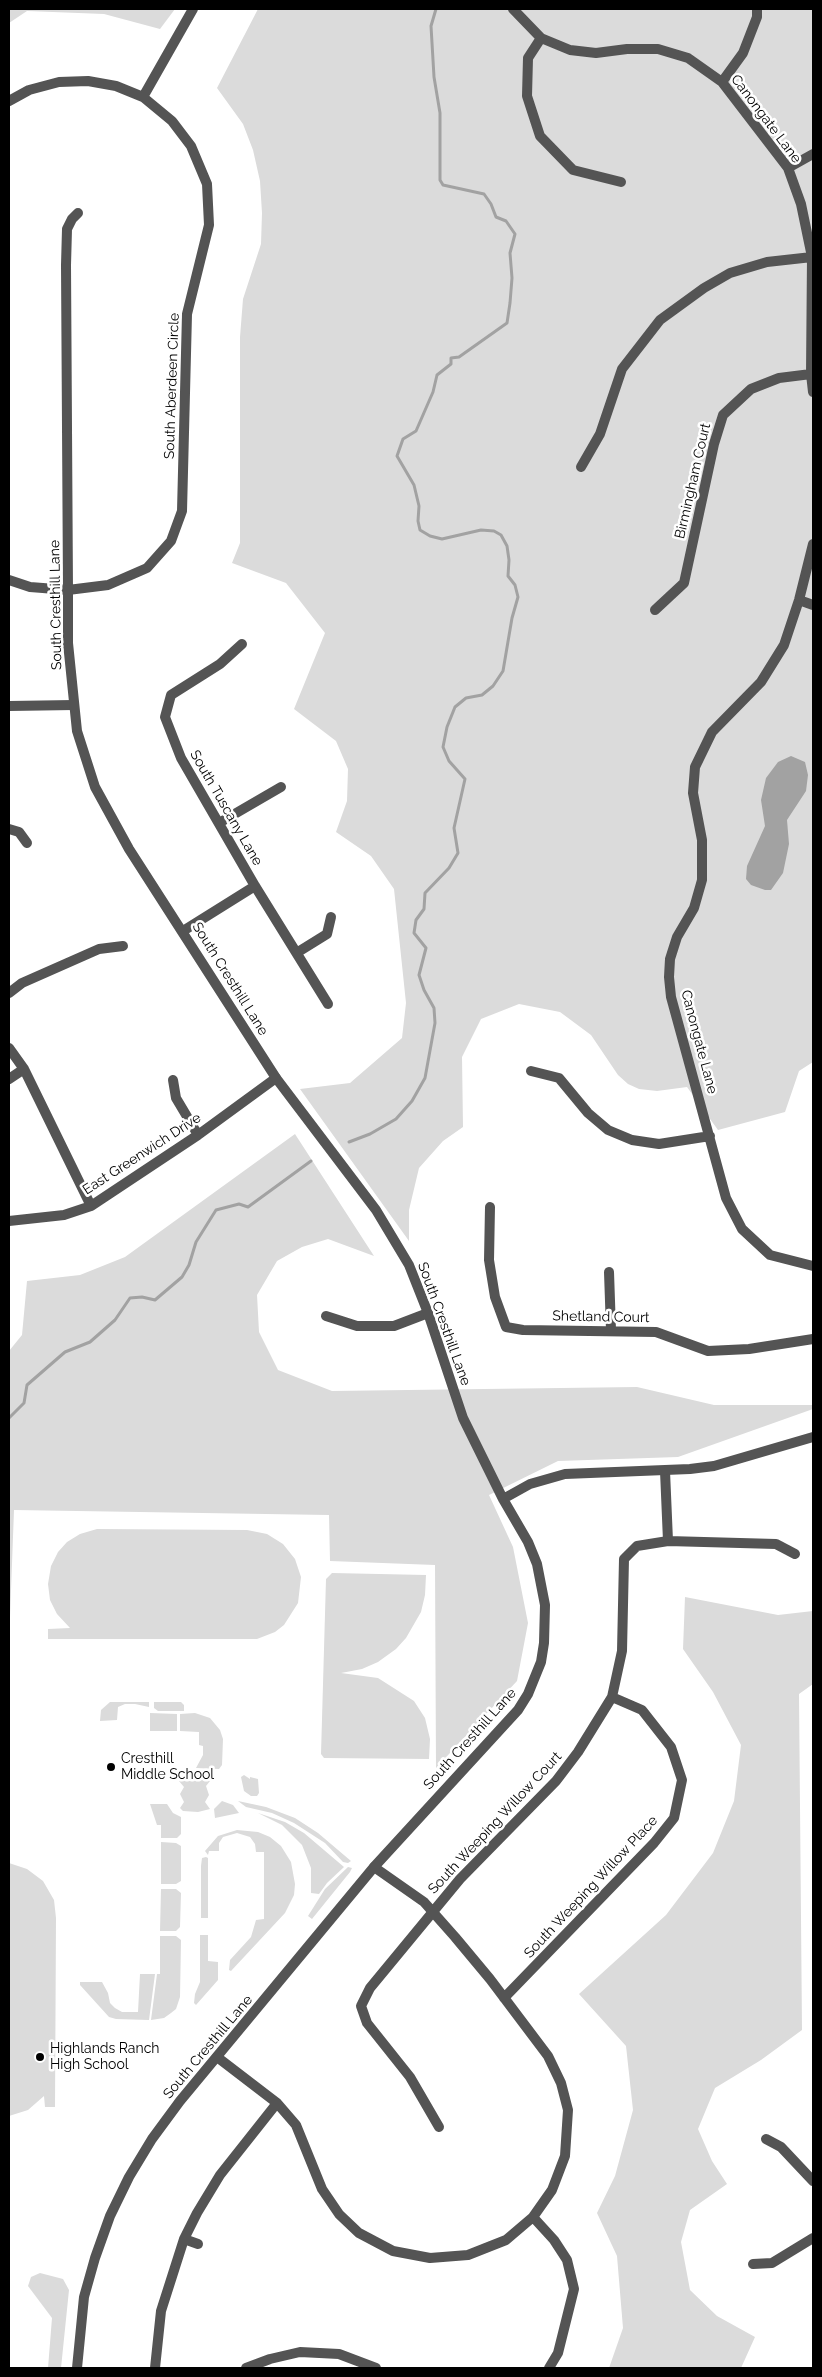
<!DOCTYPE html>
<html>
<head>
<meta charset="utf-8">
<style>
  body { margin:0 }
  #map { position:relative; width:822px; height:2377px; overflow:hidden; background:#fff; font-family:Raleway,sans-serif }
  canvas { display:block }
  .frame { position:absolute; inset:0; border:10px solid #000; pointer-events:none }
</style>
</head>
<body>
<div id="map">
<canvas width="822" height="2377"></canvas>
<div class="frame"></div>
</div>
<script>
const context = document.querySelector('canvas').getContext('2d');
context.lineJoin = 'round';
function paint(path, color) {
  context.fillStyle = color;
  context.fill(path, 'evenodd');
}
function poly(rows) {
  const path = new Path2D();
  for (const r of rows) {
    path.moveTo(r[0], r[1]);
    for (let i = 2; i < r.length; i += 2) path.lineTo(r[i], r[i + 1]);
  }
  return path;
}
function stroke(path, color, width, dash) {
  context.strokeStyle = color;
  context.lineWidth = width;
  context.lineCap = dash ? 'butt' : 'round';
  context.setLineDash(dash || []);
  context.stroke(path);
}
function label(font, color, halo, rows, align = 'center') {
  context.font = font + ' Raleway,sans-serif';
  context.lineWidth = 5;
  context.setLineDash([]);
  context.textBaseline = 'middle';
  context.strokeStyle = halo;
  context.fillStyle = color;
  for (const [text, x, y, turn = 0] of rows) {
    context.save();
    context.translate(x, y);
    context.rotate((+turn || 0) * Math.PI / 180);
    context.textAlign = isNaN(turn) ? turn : align;
    if (halo) context.strokeText(text, 0, 0);
    context.fillText(text, 0, 0);
    context.restore();
  }
}
paint(poly([
  [9,9,175,9,160,29,104,14,27,11,9,23],
  [258,9,813,9,813,1062,799,1071,785,1112,718,1130,687,1087,657,1091,639,1089,628,1084,618,1075,591,1035,560,1012,519,1004,481,1019,462,1057,463,1127,443,1141,419,1168,409,1210,409,1241,300,1089,350,1083,402,1038,406,1003,394,889,371,856,336,832,347,801,348,769,336,741,294,709,325,633,286,583,232,563,240,543,240,337,243,299,261,244,262,213,260,181,253,150,243,124,217,88],
  [295,1134,374,1256,328,1239,302,1247,277,1261,257,1295,259,1332,278,1370,332,1391,637,1387,714,1405,813,1405,813,1409,678,1457,558,1461,489,1495,513,1547,528,1623,517,1681,436,1768,435,1565,330,1561,329,1515,14,1510,9,1644,9,1351,22,1335,27,1281,80,1275,125,1257],
  [97,1529,247,1530,267,1534,283,1544,295,1559,301,1577,298,1603,284,1625,275,1632,257,1639,48,1639,48,1629,70,1628,57,1614,50,1600,48,1584,51,1566,58,1552,67,1542,80,1534],
  [332,1573,426,1575,425,1595,421,1612,406,1638,396,1649,378,1662,362,1669,341,1673,378,1678,414,1701,425,1718,430,1739,429,1759,324,1758,321,1754,326,1579],
  [685,1597,778,1615,813,1611,813,1684,799,1694,802,2030,761,2060,715,2088,698,2129,712,2161,727,2184,690,2210,681,2242,690,2290,717,2316,755,2337,741,2368,609,2368,623,2328,617,2256,597,2213,615,2176,633,2110,626,2046,579,1994,666,1915,713,1853,734,1801,741,1745,713,1692,683,1649],
  [110,1702,149,1702,149,1707,135,1704,125,1704,118,1707,117,1720,100,1721,101,1710],
  [154,1702,181,1702,184,1705,184,1711,158,1711,154,1708],
  [150,1713,177,1714,177,1731,150,1731],
  [195,1713,210,1718,220,1730,223,1739,222,1765,219,1769,196,1768,203,1755,203,1746,199,1745,199,1732,180,1731,180,1714],
  [244,1775,250,1779,250,1777,258,1779,259,1793,257,1796,251,1796,244,1791,241,1777],
  [197,1777,210,1781,206,1786,209,1795,205,1802,210,1809,198,1812,183,1811,180,1808,184,1802,180,1794,184,1787,179,1781,186,1778],
  [222,1801,233,1805,239,1813,215,1818,214,1809],
  [238,1801,266,1807,295,1818,318,1833,351,1861,348,1863,343,1862,325,1843,294,1823,272,1813,246,1807],
  [150,1804,167,1804,173,1813,181,1817,181,1834,177,1838,161,1838,161,1825,157,1825],
  [258,1813,285,1822,304,1833,344,1867,327,1883,319,1894,311,1893,311,1868,302,1845,282,1825],
  [237,1830,258,1832,270,1837,281,1846,291,1862,295,1884,294,1895,285,1913,231,1971,229,1970,230,1960,251,1937,256,1920,264,1919,264,1852,256,1852,255,1844,250,1837,237,1833,223,1837,219,1843,219,1851,209,1851,208,1855,205,1851,218,1836],
  [161,1842,176,1843,181,1846,181,1881,176,1884,161,1884],
  [206,1857,208,1858,208,1918,201,1918,201,1866,202,1858],
  [9,1863,27,1869,43,1881,54,1900,56,1918,55,2107,45,2107,44,2096,28,2110,9,2116],
  [348,1867,352,1868,350,1872,312,1919,308,1916,325,1889],
  [161,1889,176,1889,181,1893,180,1927,176,1931,160,1931],
  [200,1935,208,1935,208,1961,218,1962,218,1980,196,2005,194,2003,195,1994,200,1982],
  [160,1936,176,1936,181,1940,180,1997,176,2009,171,2013,164,2018,151,2020,157,1974,160,1974],
  [140,1974,155,1974,149,2020,116,2019,109,2017,80,1985,80,1982,102,1982,108,1993,110,2003,115,2008,122,2012,138,2012],
  [40,2273,63,2279,69,2290,61,2368,48,2368,52,2318,28,2286,31,2277]
]), '#dbdbdb');
paint(poly([
  [791,756,805,762,808,775,806,791,787,820,789,844,783,873,771,890,765,890,751,885,746,879,747,866,765,826,761,800,766,778,778,762]
]), '#a2a2a2');
stroke(poly([
  [349,1142,370,1134,396,1119,412,1101,425,1078,435,1023,434,1008,424,990,419,975,426,948,414,933,416,920,424,909,425,893,449,868,458,853,454,828,465,779,449,761,443,747,447,727,455,707,466,698,482,695,493,686,503,671,512,618,518,597,515,585,508,576,509,560,507,546,501,535,494,531,481,530,442,539,430,536,420,530,418,521,419,506,414,485,397,456,403,439,416,431,433,392,437,375,451,364,451,358,459,357,507,323,510,303,512,278,510,253,515,234,506,221,496,217,491,204,484,194,443,185,440,180,440,113,434,77,431,26,436,9],
  [9,1418,24,1403,27,1385,65,1352,90,1342,115,1320,130,1298,142,1297,155,1300,182,1277,189,1265,196,1242,216,1210,239,1204,248,1207,311,1161]
]), '#a2a2a2', 3);
stroke(poly([
  [513,9,541,38,570,50,596,53,627,49,658,49,688,58,722,82,788,168,801,204,812,257,811,374,813,392],
  [541,38,528,58,527,96,540,136,573,170,621,182],
  [722,82,743,53,757,17,757,9],
  [143,97,193,9],
  [9,101,29,90,59,82,88,81,116,86,143,97,172,121,191,146,207,184,209,225,187,314,182,511,171,541,147,568,108,585,68,590,30,587,9,580],
  [788,168,813,154],
  [581,467,600,434,622,369,660,320,704,288,730,273,767,262,812,257],
  [813,544,799,600,784,645,761,682,712,732,695,767,693,793,702,840,702,880,694,908,677,937,670,959,669,977,671,997,726,1198,742,1229,770,1255,813,1266],
  [68,590,66,265,67,229,72,219,78,213],
  [799,600,813,605],
  [655,610,684,583,714,444,723,415,751,389,779,378,811,374],
  [242,644,220,664,171,695,165,717,181,758,255,886,328,1004],
  [9,706,74,705],
  [219,823,281,787],
  [9,829,19,832,27,843],
  [183,931,255,886],
  [298,952,327,934,331,917],
  [9,993,22,983,99,949,123,946],
  [9,1048,24,1069,91,1206],
  [531,1071,559,1078,588,1113,608,1130,632,1140,659,1144,710,1136],
  [9,1079,24,1069],
  [173,1080,176,1098,198,1135],
  [490,1207,489,1260,495,1297,506,1327,523,1330,656,1332,708,1351,749,1349,813,1339],
  [9,1221,64,1215,91,1206,198,1135,276,1078],
  [609,1272,611,1330],
  [326,1316,357,1326,394,1326,428,1313],
  [665,1471,668,1541],
  [504,1998,654,1843,674,1818,682,1780,671,1747,642,1710,612,1697],
  [217,2057,277,2103,296,2125,322,2189,339,2214,359,2233,393,2251,430,2258,468,2255,506,2240,533,2217,552,2190,565,2156,568,2110,561,2083,548,2056,490,1979,455,1937,424,1902,374,1867],
  [439,2127,410,2077,367,2023,361,2006,370,1988,460,1879,556,1781,578,1752,612,1697,622,1651,624,1559,637,1546,668,1541,776,1544,795,1554],
  [766,2139,781,2147,813,2181],
  [533,2217,554,2240,567,2260,574,2289,558,2353,549,2368],
  [184,2239,198,2244],
  [753,2264,772,2263,813,2238],
  [155,2368,161,2311,184,2239,197,2213,220,2175,277,2103],
  [246,2368,270,2359,300,2352,339,2354,376,2368]
]), '#545454', 10);
stroke(poly([
  [68,590,68,643,77,731,95,787,129,849,276,1078,376,1210,409,1265,428,1313,463,1418,503,1499,528,1542,537,1564,545,1605,544,1643,541,1662,528,1694,518,1710,374,1867,180,2101,152,2139,129,2177,110,2216,95,2258,84,2297,77,2368],
  [503,1499,530,1484,565,1474,690,1469,714,1466,813,1437]
]), '#545454', 10);
for (const [x, y, r, color] of [
  [111,1767,5,"#000"],
  [40,2057,5,"#000"]
]) {
  const dot = new Path2D();
  dot.arc(x, y, r, 0, 2 * Math.PI);
  context.fillStyle = color;
  context.fill(dot);
  stroke(dot, '#fff', 2);
}
label('14px', '#000', '#fff', [
  ["Canongate Lane",766,119,53],
  ["South Aberdeen Circle",172,386,-88],
  ["Birmingham Court",693,481,-77],
  ["South Cresthill Lane",56,605,-91],
  ["South Tuscany Lane",226,808,60],
  ["South Cresthill Lane",230,979,58],
  ["Canongate Lane",699,1042,75],
  ["East Greenwich Drive",142,1154,-33],
  ["Shetland Court",601,1317,1],
  ["South Cresthill Lane",444,1324,70],
  ["South Cresthill Lane",470,1739,-48],
  ["South Weeping Willow Court",495,1823,-47],
  ["South Weeping Willow Place",591,1887,-47],
  ["South Cresthill Lane",208,2047,-50]
]);
label('14px', '#000', '#fff', [
  ["Cresthill",121,1759],
  ["Middle School",121,1775],
  ["Highlands Ranch",50,2049],
  ["High School",50,2065]
], 'left');
</script>
</body>
</html>
